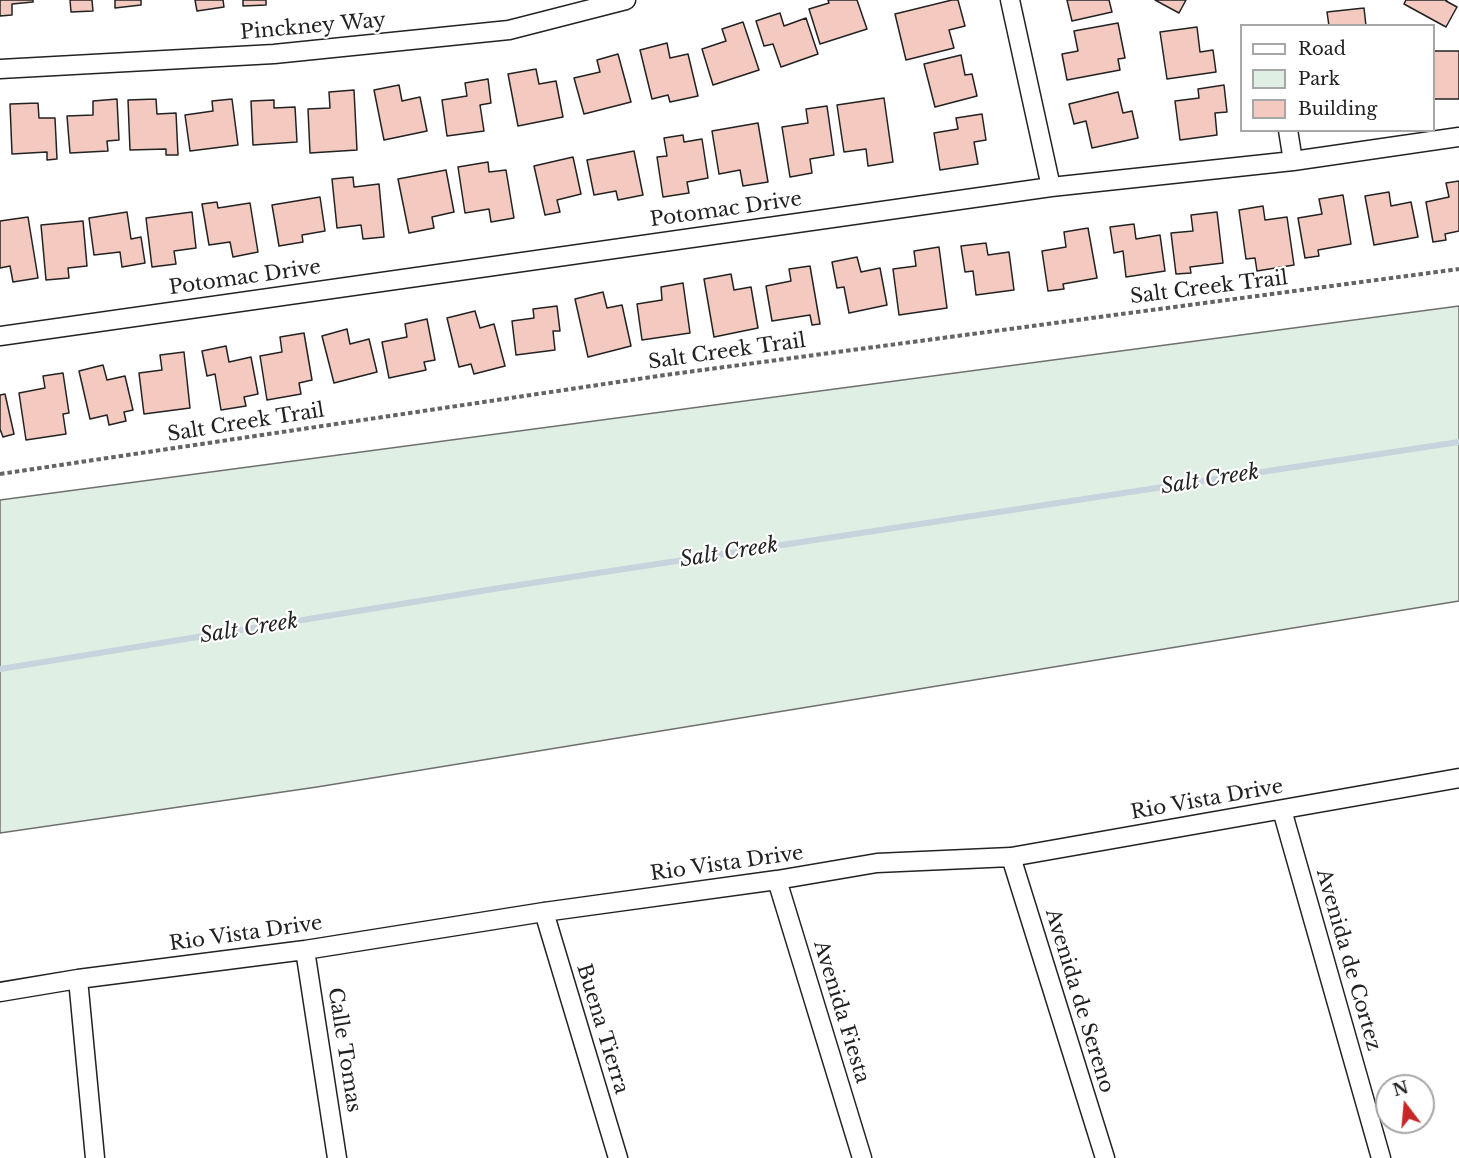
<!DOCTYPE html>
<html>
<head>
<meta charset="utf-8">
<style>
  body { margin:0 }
  #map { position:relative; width:1459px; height:1158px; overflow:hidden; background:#fff; font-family:"Libre Baskerville",serif }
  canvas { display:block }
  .legend { position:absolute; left:1240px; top:24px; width:195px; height:108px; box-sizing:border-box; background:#fff; border:2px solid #a7a7a7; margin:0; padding:8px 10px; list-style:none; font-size:18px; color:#222 }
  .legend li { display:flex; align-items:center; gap:12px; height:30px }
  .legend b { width:30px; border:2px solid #a7a7a7 }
  .north { position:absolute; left:1375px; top:1074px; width:60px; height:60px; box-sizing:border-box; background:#fff; border:2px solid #a7a7a7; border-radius:50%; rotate:344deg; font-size:16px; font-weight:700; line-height:24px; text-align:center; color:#222 }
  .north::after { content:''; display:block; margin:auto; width:21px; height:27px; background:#c62828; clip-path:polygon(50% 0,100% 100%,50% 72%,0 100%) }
</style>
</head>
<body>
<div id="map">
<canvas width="1459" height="1158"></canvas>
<ul class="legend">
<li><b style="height:8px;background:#fff"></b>Road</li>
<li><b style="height:16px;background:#e0efe3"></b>Park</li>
<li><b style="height:16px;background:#f3c9c0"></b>Building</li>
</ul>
<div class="north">N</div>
</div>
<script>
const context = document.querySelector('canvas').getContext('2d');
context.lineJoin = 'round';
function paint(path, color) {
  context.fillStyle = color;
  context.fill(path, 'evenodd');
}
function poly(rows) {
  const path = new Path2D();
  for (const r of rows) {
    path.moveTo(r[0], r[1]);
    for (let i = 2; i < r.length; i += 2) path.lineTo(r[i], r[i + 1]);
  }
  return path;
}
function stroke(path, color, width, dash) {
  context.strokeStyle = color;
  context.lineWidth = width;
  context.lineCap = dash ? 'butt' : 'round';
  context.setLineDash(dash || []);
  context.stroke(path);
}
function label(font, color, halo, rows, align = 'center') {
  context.font = font + ' "Libre Baskerville",serif';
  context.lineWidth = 4.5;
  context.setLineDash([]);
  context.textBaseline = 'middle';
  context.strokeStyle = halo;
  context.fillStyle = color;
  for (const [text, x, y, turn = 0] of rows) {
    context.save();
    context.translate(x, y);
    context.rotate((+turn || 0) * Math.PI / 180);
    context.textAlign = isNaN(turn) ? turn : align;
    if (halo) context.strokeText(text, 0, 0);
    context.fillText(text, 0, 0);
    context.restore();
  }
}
const green = poly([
  [1459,306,1459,601,317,787,0,833,0,500,1459,306]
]);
paint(green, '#e0efe3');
stroke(green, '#6f6f6f', 1.5);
stroke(poly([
  [0,669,506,587,1459,442]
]), '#c7d3dd', 6);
const building = poly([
  [0,0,33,0,33,2,12,4,12,15,0,16,0,0],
  [70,0,92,0,93,11,71,12,70,0],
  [115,0,141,0,141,5,115,8,115,0],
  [195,0,223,0,224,7,197,11,195,0],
  [243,0,266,0,266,5,243,6,243,0],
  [828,0,857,0,867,29,820,44,809,9,829,3,828,0],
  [952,0,958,0,965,26,949,30,954,48,906,60,895,14,952,0],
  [1067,0,1109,0,1112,12,1072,21,1067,0],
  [1155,0,1186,0,1179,13,1155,0],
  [1406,0,1447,0,1446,1,1457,7,1446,27,1404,4,1406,0],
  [1364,8,1366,26,1329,26,1327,12,1364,8],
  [780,13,784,26,806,18,818,54,781,67,773,44,764,46,756,21,780,13],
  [743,22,759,70,713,85,702,49,726,41,722,29,743,22],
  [1118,23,1125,58,1118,59,1120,70,1067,80,1062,54,1078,51,1074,31,1118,23],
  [1197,27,1200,52,1213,50,1216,72,1167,79,1160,32,1197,27],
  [667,43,670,58,688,54,698,96,670,102,668,95,652,99,640,50,667,43],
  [1434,51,1459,51,1459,99,1434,99,1434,51],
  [618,54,631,102,584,114,574,78,600,72,597,60,618,54],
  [961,55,965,75,972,74,977,96,935,107,924,64,961,55],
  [536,69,539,84,556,81,563,117,518,126,508,74,536,69],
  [488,79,491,103,480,105,484,131,447,136,442,100,467,96,465,83,488,79],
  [399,85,402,101,420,97,427,131,384,140,374,90,399,85],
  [1224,85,1227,112,1215,113,1217,135,1180,140,1175,101,1199,98,1198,89,1224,85],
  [354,90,357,150,310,153,308,109,330,108,329,92,354,90],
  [1118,92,1123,113,1132,111,1138,138,1092,148,1086,121,1074,124,1069,104,1118,92],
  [884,98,893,162,868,166,866,149,844,152,837,105,884,98],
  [117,99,119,140,107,141,108,151,70,153,67,116,93,115,93,101,117,99],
  [156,99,157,114,176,113,178,155,166,155,166,149,130,150,128,100,156,99],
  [232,99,238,145,190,151,185,115,213,111,212,101,232,99],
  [274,100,274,108,295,107,297,142,253,145,251,101,274,100],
  [38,103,39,118,55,118,57,159,47,160,47,152,12,154,10,104,38,103],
  [827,106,834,155,810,159,812,173,790,177,782,127,808,123,806,109,827,106],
  [982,114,986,140,974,142,978,164,940,170,934,133,958,129,956,118,982,114],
  [758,123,768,182,743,186,740,170,719,174,712,131,758,123],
  [683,135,684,142,702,139,708,178,687,182,689,193,663,197,657,157,667,156,664,138,683,135],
  [634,151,643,195,618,200,616,191,594,195,587,160,634,151],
  [573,157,581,194,557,200,560,212,545,215,534,166,573,157],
  [488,162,489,172,506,170,514,218,491,222,489,209,465,213,458,167,488,162],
  [446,170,454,212,432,217,434,228,409,233,398,179,446,170],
  [353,177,354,187,379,184,384,237,363,239,361,225,337,228,332,179,353,177],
  [1459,181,1459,231,1445,234,1446,240,1433,242,1426,202,1449,197,1446,183,1459,181],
  [1389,192,1391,206,1411,202,1418,237,1374,245,1365,196,1389,192],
  [1343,195,1351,244,1318,250,1319,256,1305,258,1298,218,1322,214,1319,199,1343,195],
  [320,197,325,231,302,235,303,242,279,246,272,205,320,197],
  [217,202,218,208,250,203,258,252,233,257,230,242,209,245,202,204,217,202],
  [1263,206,1265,220,1287,217,1294,265,1257,271,1255,258,1246,259,1239,210,1263,206],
  [127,212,131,239,141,237,145,263,122,267,120,252,94,255,89,218,127,212],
  [192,212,196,248,174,251,176,264,152,267,146,218,192,212],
  [1217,212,1223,263,1190,267,1191,273,1176,274,1171,233,1193,231,1191,215,1217,212],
  [28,217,38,278,13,282,10,266,0,268,0,221,28,217],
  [83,221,87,266,68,268,69,278,46,280,41,225,83,221],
  [1134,224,1136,239,1160,235,1165,271,1126,277,1123,251,1114,253,1110,227,1134,224],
  [1088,228,1097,278,1063,284,1064,289,1048,291,1042,251,1066,247,1064,232,1088,228],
  [986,243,988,255,1009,252,1014,290,976,295,973,271,965,272,961,246,986,243],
  [939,247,947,308,899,315,893,269,916,266,914,251,939,247],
  [857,257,861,272,880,268,887,305,849,313,844,287,837,288,832,262,857,257],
  [810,266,820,324,812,325,810,315,772,321,766,286,791,281,789,269,810,266],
  [731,274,734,290,751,287,758,328,714,337,704,279,731,274],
  [683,283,690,333,642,340,637,304,662,300,661,287,683,283],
  [603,292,607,308,622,305,631,346,588,357,575,299,603,292],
  [557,306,560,331,553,331,555,350,516,355,512,321,534,318,533,309,557,306],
  [475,311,480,328,494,324,505,366,474,374,471,364,459,367,447,318,475,311],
  [427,319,435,360,424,362,426,370,389,378,382,342,407,337,405,324,427,319],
  [347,329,350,344,369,339,377,372,334,383,322,336,347,329],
  [304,333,312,380,299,383,301,394,267,400,260,356,282,352,280,337,304,333],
  [226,346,229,362,251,357,258,394,244,397,246,406,221,410,215,374,207,376,202,351,226,346],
  [184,352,190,408,144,414,139,373,162,370,160,355,184,352],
  [103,365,107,380,125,376,133,410,124,412,126,421,109,425,107,415,90,419,79,371,103,365],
  [63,373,69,413,63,414,66,434,26,440,19,393,45,388,43,376,63,373],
  [5,394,14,434,3,437,0,429,0,395,5,394]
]);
paint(building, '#f3c9c0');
stroke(building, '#222', 1.5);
const minor = poly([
  [1010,0,1051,187],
  [0,69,274,54,509,30,626,0],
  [1288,130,1293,161],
  [0,336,1051,187,1293,161,1459,137],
  [1282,810,1381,1158],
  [1011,857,1105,1158],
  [777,880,862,1158],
  [544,912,618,1158],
  [305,950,337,1158],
  [78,979,95,1158],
  [0,992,78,979,305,950,544,912,777,880,877,863,1011,857,1459,778]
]);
stroke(minor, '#222', 21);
stroke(poly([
  [0,474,665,375,1459,269]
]), '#646464', 4, [4.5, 3]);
stroke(minor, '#fff', 18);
label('20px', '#222', '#fff', [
  ["Pinckney Way",313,27,-5],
  ["Potomac Drive",726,210,-8],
  ["Potomac Drive",245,278,-8],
  ["Salt Creek Trail",1209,288,-7],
  ["Salt Creek Trail",727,352,-8],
  ["Salt Creek Trail",246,423,-9],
  ["Rio Vista Drive",1207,800,-10],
  ["Rio Vista Drive",727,864,-8],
  ["Rio Vista Drive",246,934,-8],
  ["Avenida de Cortez",1348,960,74],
  ["Avenida de Sereno",1079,1001,73],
  ["Avenida Fiesta",841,1012,73],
  ["Buena Tierra",602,1029,73],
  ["Calle Tomas",344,1050,81]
]);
label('italic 21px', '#222', '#fff', [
  ["Salt Creek",1210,480,-9],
  ["Salt Creek",729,553,-9],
  ["Salt Creek",249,629,-9]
]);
</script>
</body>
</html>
